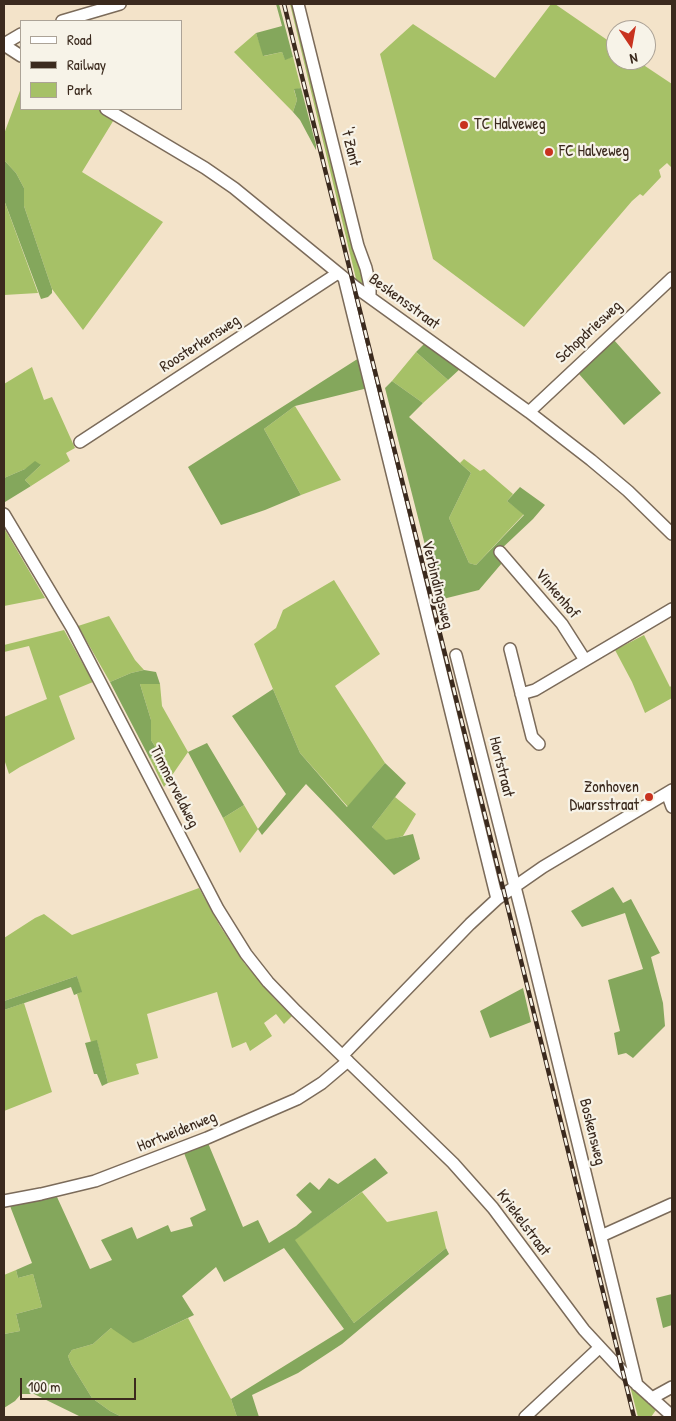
<!DOCTYPE html>
<html>
<head>
<meta charset="utf-8">
<style>
  body { margin:0 }
  #map { position:relative; width:676px; height:1421px; overflow:hidden; background:#f3e3c9; font-family:"Patrick Hand",sans-serif }
  canvas { display:block }
  .frame { position:absolute; inset:0; border:5px solid #3b2a1e; pointer-events:none }
  .legend { position:absolute; left:20px; top:20px; width:162px; height:90px; box-sizing:border-box; background:#f7f3e8; border:1px solid #aca397; margin:0; padding:6px 9px; list-style:none; font-size:15px; color:#3b2a1e }
  .legend li { display:flex; align-items:center; gap:10px; height:25px }
  .legend b { width:25px; border:1px solid #aca397 }
  .north { position:absolute; left:606px; top:20px; width:50px; height:50px; box-sizing:border-box; background:#f7f3e8; border:1px solid #aca397; border-radius:50%; rotate:168deg; font-size:14px; font-weight:700; line-height:20px; text-align:center; color:#3b2a1e }
  .north::after { content:''; display:block; margin:auto; width:18px; height:22px; background:#c8321e; clip-path:polygon(50% 0,100% 100%,50% 72%,0 100%) }
  .scale { position:absolute; left:20px; top:1378px; width:116px; height:22px; box-sizing:border-box; border:2px solid #3b2a1e; border-top:0; padding-left:6px; font-size:15px; line-height:18px; white-space:nowrap; color:#3b2a1e; -webkit-text-stroke:4px #f7f3e8; paint-order:stroke }
</style>
</head>
<body>
<div id="map">
<canvas width="676" height="1421"></canvas>
<div class="frame"></div>
<ul class="legend">
<li><b style="height:6px;background:#fff"></b>Road</li>
<li><b style="height:6px;background:#3b2a1e"></b>Railway</li>
<li><b style="height:14px;background:#a6c167"></b>Park</li>
</ul>
<div class="north">N</div>
<div class="scale">100 m</div>
</div>
<script>
const context = document.querySelector('canvas').getContext('2d');
context.lineJoin = 'round';
function paint(path, color) {
  context.fillStyle = color;
  context.fill(path, 'evenodd');
}
function poly(rows) {
  const path = new Path2D();
  for (const r of rows) {
    path.moveTo(r[0], r[1]);
    for (let i = 2; i < r.length; i += 2) path.lineTo(r[i], r[i + 1]);
  }
  return path;
}
function stroke(path, color, width, dash) {
  context.strokeStyle = color;
  context.lineWidth = width;
  context.lineCap = dash ? 'butt' : 'round';
  context.setLineDash(dash || []);
  context.stroke(path);
}
function label(font, color, halo, rows, align = 'center') {
  context.font = font + ' "Patrick Hand",sans-serif';
  context.lineWidth = 4.5;
  context.setLineDash([]);
  context.textBaseline = 'middle';
  context.strokeStyle = halo;
  context.fillStyle = color;
  for (const [text, x, y, turn = 0] of rows) {
    context.save();
    context.translate(x, y);
    context.rotate((+turn || 0) * Math.PI / 180);
    context.textAlign = isNaN(turn) ? turn : align;
    if (halo) context.strokeText(text, 0, 0);
    context.fillText(text, 0, 0);
    context.restore();
  }
}
paint(poly([
  [290,4,295,4,365,286,357,283],
  [551,4,555,4,616,46,616,60,636,60,672,84,672,168,667,163,659,170,661,177,643,196,640,194,632,201,524,327,433,259,380,54,413,24,495,78],
  [256,33,264,56,282,52,285,59,293,57,301,88,294,90,297,100,293,112,234,52],
  [21,88,21,109,99,109,115,118,82,172,163,222,83,330,52,289,24,206,24,188,16,173,4,160,4,134],
  [4,200,38,293,4,295],
  [416,352,448,380,423,403,392,381],
  [32,367,44,400,52,397,75,448,66,453,70,461,31,486,25,480,41,465,25,469,4,478,4,384],
  [295,406,341,480,301,495,264,429],
  [464,459,480,471,484,469,513,494,507,501,524,514,476,565,469,563,449,518,471,473,460,463],
  [4,528,45,598,4,606],
  [334,580,380,654,335,686,385,763,348,807,300,753,254,644,276,628,283,610],
  [109,616,135,660,144,670,131,673,110,682,78,626],
  [64,630,93,682,59,696,75,739,20,767,9,774,4,759,4,717,47,699,29,646,4,652,4,645],
  [644,635,670,687,672,685,672,698,645,713,632,682,615,650],
  [140,684,160,684,162,706,188,752,164,787,150,759,159,753,151,740,151,720],
  [395,797,416,814,403,836,386,841,372,827],
  [244,805,258,829,240,853,223,818],
  [199,888,220,926,245,964,274,998,292,1016,284,1024,276,1014,264,1023,272,1036,250,1051,246,1042,232,1048,217,992,147,1014,158,1058,136,1064,139,1074,108,1083,97,1041,91,1042,77,994,81,992,77,976,4,1001,4,938,35,918,44,914,72,935],
  [24,1003,52,1092,4,1111,4,1010],
  [362,1192,387,1222,437,1211,446,1248,354,1323,294,1240],
  [16,1270,18,1278,33,1274,42,1307,16,1314,20,1331,4,1334,4,1275],
  [188,1318,231,1399,237,1417,122,1417,110,1411,92,1398,71,1364,68,1356,72,1350,93,1344,111,1328,144,1339],
  [630,1386,656,1410,651,1417,638,1417]
]), '#a6c167');
paint(poly([
  [276,4,279,4,293,57,285,60,282,52,263,56,256,33,282,26],
  [301,88,316,145,316,150,300,120,293,112,297,100,294,89],
  [4,160,16,173,24,188,24,206,52,289,52,293,48,297,41,299,4,200],
  [614,340,661,393,624,425,579,374],
  [425,343,461,368,448,380,416,352],
  [359,358,368,388,295,406,264,429,301,495,265,510,221,525,188,467],
  [392,381,423,403,409,417,471,473,449,518,469,563,476,565,524,515,507,501,520,487,545,505,533,519,499,551,502,563,479,590,439,600,385,388],
  [35,461,41,465,25,480,31,486,5,502,4,500,4,478,25,469],
  [144,670,156,672,160,684,140,684,151,720,151,740,159,753,150,759,110,682,131,673],
  [273,689,300,753,347,807,385,763,406,783,372,827,386,840,413,834,420,859,394,875,306,784,262,835,258,829,286,794,232,716],
  [207,743,244,805,223,818,188,752],
  [613,887,623,903,631,899,660,953,651,957,663,1003,665,1026,633,1058,626,1053,618,1055,614,1033,620,1031,608,980,643,969,625,913,582,927,571,911],
  [77,976,82,992,74,995,71,987,4,1010,4,1001],
  [523,988,531,1022,490,1038,480,1011],
  [97,1040,108,1083,102,1086,97,1074,94,1074,85,1043],
  [208,1143,243,1227,258,1220,269,1243,296,1226,312,1212,296,1195,310,1182,319,1190,329,1178,338,1184,375,1158,388,1173,295,1240,354,1323,446,1248,449,1254,342,1344,298,1373,252,1395,259,1417,237,1417,231,1399,344,1329,284,1248,224,1282,216,1267,182,1296,194,1315,144,1339,133,1343,111,1328,93,1344,72,1350,68,1356,71,1364,92,1398,110,1411,122,1417,81,1417,34,1394,21,1394,15,1401,4,1408,4,1334,20,1331,16,1314,42,1307,33,1274,18,1278,16,1270,32,1263,10,1206,57,1197,90,1269,112,1260,101,1240,132,1227,137,1239,168,1225,171,1232,193,1226,190,1218,206,1210,184,1153],
  [672,1294,672,1325,663,1328,656,1298]
]), '#84a75c');
const minor = poly([
  [298,4,358,246,366,268,370,286,370,297],
  [62,21,120,4],
  [4,44,21,34],
  [4,45,21,56],
  [106,109,205,168,234,188,354,286,529,412,591,460,628,491,672,534],
  [344,278,497,899],
  [529,412,672,278],
  [80,442,338,273],
  [4,514,72,628,218,909,246,954,268,982,296,1011,453,1163,493,1208,584,1330,623,1372,672,1416],
  [500,552,562,624,585,660],
  [510,649,532,737,539,744],
  [456,655,525,926,637,1385],
  [521,694,535,690,672,609],
  [667,793,672,807],
  [343,1055,470,924,497,899,543,867,672,790],
  [4,1201,41,1194,95,1181,207,1138,297,1099,322,1083,348,1061],
  [601,1236,672,1204],
  [652,1398,672,1387],
  [525,1417,599,1348]
]);
stroke(minor, '#7b6b5a', 14);
stroke(minor, '#fff', 11);
const rail = poly([
  [284,4,634,1417]
]);
stroke(rail, '#3b2a1e', 4.5);
stroke(rail, '#f7f3e8', 2.5, [8]);
for (const [x, y, r, color] of [
  [464,125,5,"#c8321e"],
  [549,152,5,"#c8321e"],
  [649,797,5,"#c8321e"]
]) {
  const dot = new Path2D();
  dot.arc(x, y, r, 0, 2 * Math.PI);
  context.fillStyle = color;
  context.fill(dot);
  stroke(dot, '#f7f3e8', 2);
}
label('16px', '#3b2a1e', '#f7f3e8', [
  ["TC Halveweg",474,125],
  ["FC Halveweg",559,152],
  ["Zonhoven",639,788,"right"],
  ["Dwarsstraat",639,806,"right"]
], 'left');
label('16px', '#3b2a1e', '#f7f3e8', [
  ["'t Zant",350,147,76],
  ["Beskensstraat",404,302,36],
  ["Schopdriesweg",589,332,-43],
  ["Roosterkensweg",200,344,-33],
  ["Verbindingsweg",437,585,76],
  ["Vinkenhof",557,594,50],
  ["Hortstraat",501,767,76],
  ["Timmerveldweg",174,787,63],
  ["Hortweidenweg",177,1132,-22],
  ["Boskensweg",592,1132,76],
  ["Kriekelstraat",523,1223,53]
]);
</script>
</body>
</html>
